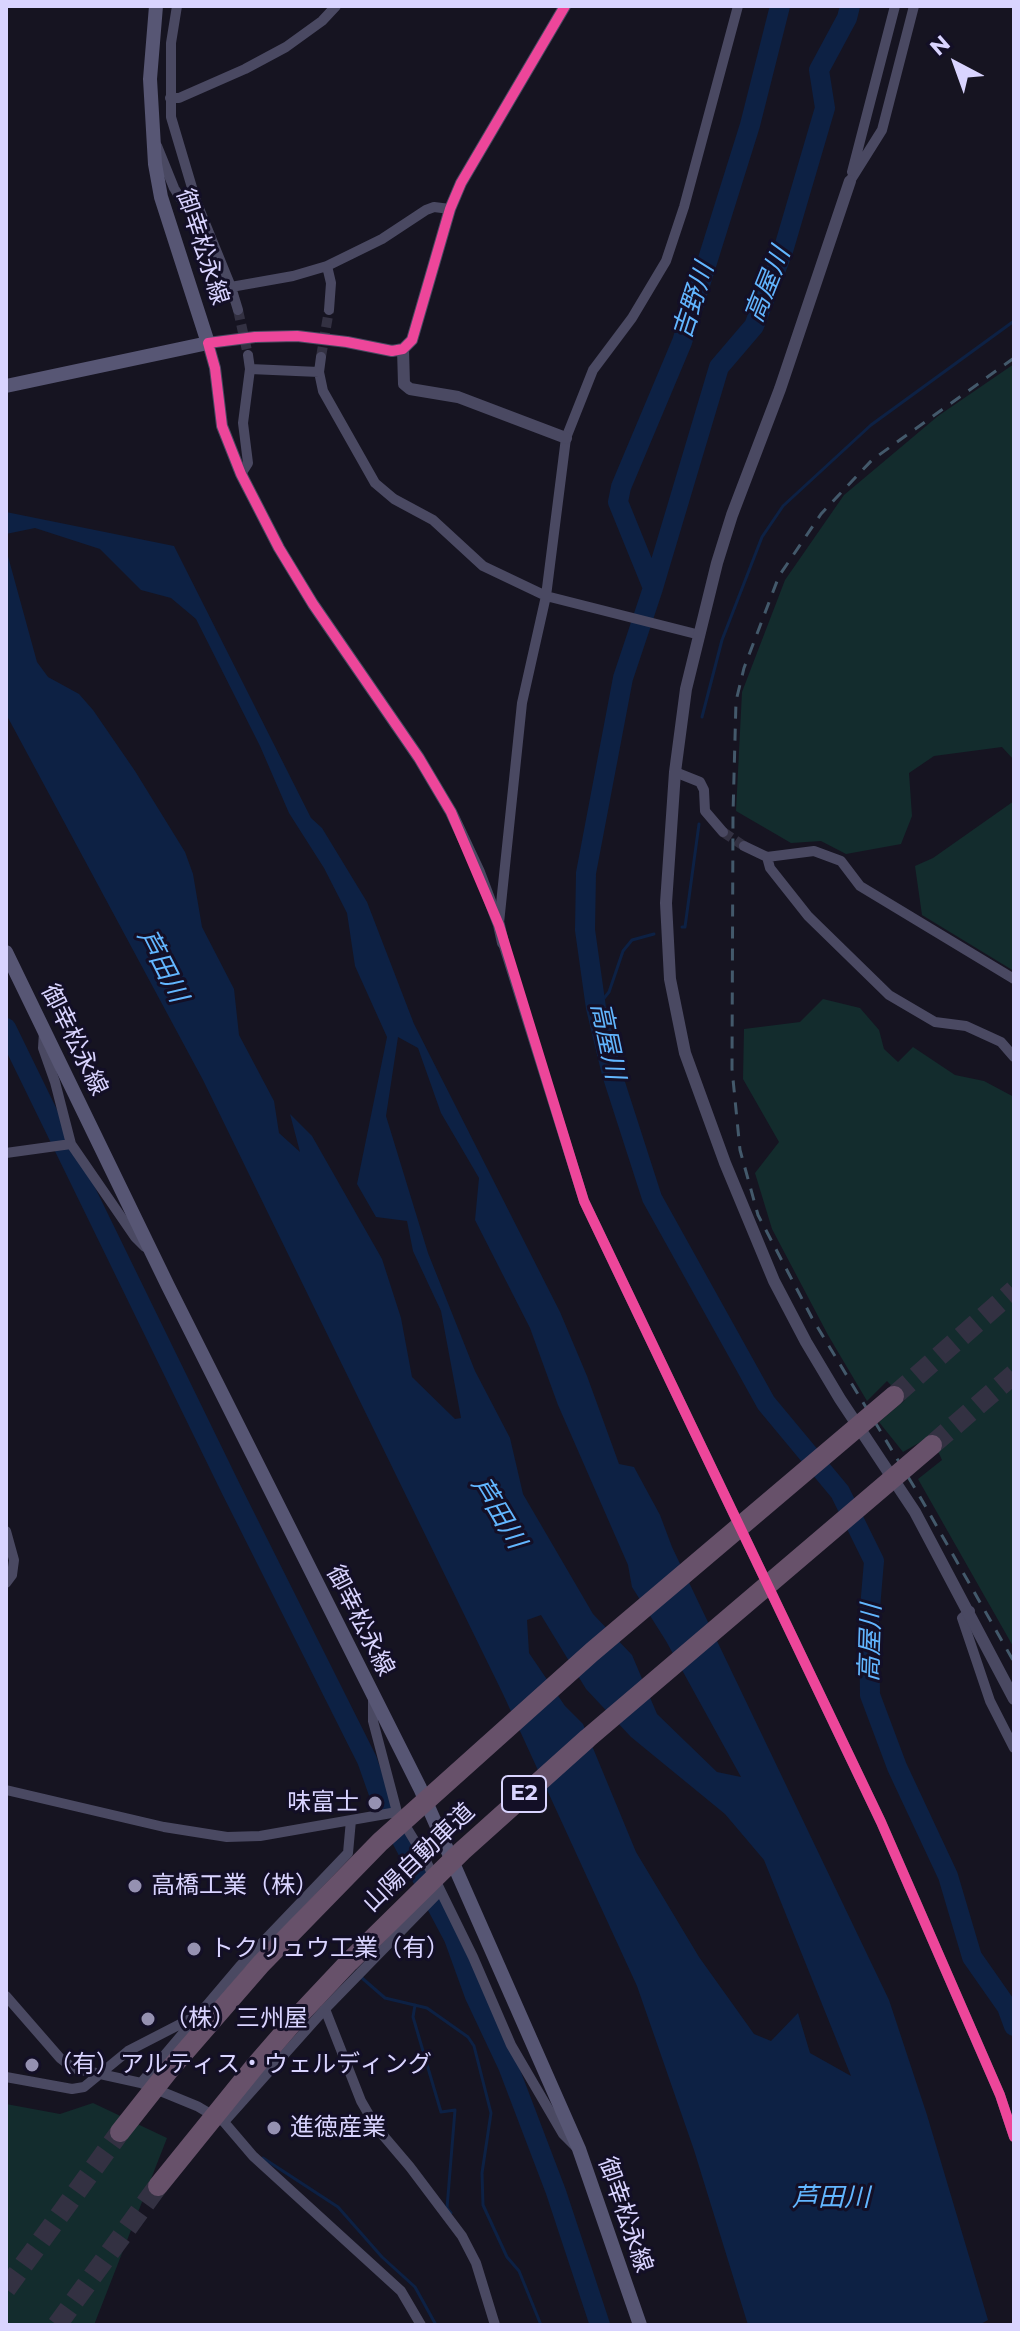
<!DOCTYPE html>
<html>
<head>
<meta charset="utf-8">
<style>
  body { margin:0 }
  #map { position:relative; width:1020px; height:2331px; overflow:hidden; background:#161421; font-family:Montserrat,sans-serif }
  canvas { display:block }
  .frame { position:absolute; inset:0; border:8px solid #d9d4ff; pointer-events:none }
  .north { position:absolute; left:916px; top:24px; width:80px; height:80px; -webkit-text-stroke:6px #130f26; paint-order:stroke; rotate:319deg; font-size:22px; font-weight:700; line-height:32px; text-align:center; color:#d9d4ff }
  .north::after { content:''; display:block; margin:auto; width:28px; height:36px; background:#d9d4ff; clip-path:polygon(50% 0,100% 100%,50% 72%,0 100%) }
</style>
</head>
<body>
<div id="map">
<canvas width="1020" height="2331"></canvas>
<div class="frame"></div>
<div class="north">N</div>
</div>
<script>
const context = document.querySelector('canvas').getContext('2d');
context.lineJoin = 'round';
function paint(path, color) {
  context.fillStyle = color;
  context.fill(path, 'evenodd');
}
function poly(rows) {
  const path = new Path2D();
  for (const r of rows) {
    path.moveTo(r[0], r[1]);
    for (let i = 2; i < r.length; i += 2) path.lineTo(r[i], r[i + 1]);
  }
  return path;
}
function stroke(path, color, width, dash) {
  context.strokeStyle = color;
  context.lineWidth = width;
  context.lineCap = dash ? 'butt' : 'round';
  context.setLineDash(dash || []);
  context.stroke(path);
}
function label(font, color, halo, rows, align = 'center') {
  context.font = font + ' Montserrat,"Noto Sans JP",sans-serif';
  context.lineWidth = 6;
  context.setLineDash([]);
  context.textBaseline = 'middle';
  context.strokeStyle = halo;
  context.fillStyle = color;
  for (const [text, x, y, turn = 0] of rows) {
    context.save();
    context.translate(x, y);
    context.rotate((+turn || 0) * Math.PI / 180);
    context.textAlign = isNaN(turn) ? turn : align;
    if (halo) context.strokeText(text, 0, 0);
    context.fillText(text, 0, 0);
    context.restore();
  }
}
paint(poly([
  [1014,364,1014,760,1002,747,934,756,909,773,912,816,901,844,846,854,821,841,791,843,736,811,742,692,785,580,844,495,938,416],
  [1014,801,1014,971,922,915,915,866,933,858],
  [823,999,860,1008,879,1030,884,1049,898,1062,913,1047,955,1075,984,1081,1014,1097,1014,1648,918,1479,942,1460,931,1436,903,1452,879,1422,905,1400,887,1381,867,1401,828,1335,772,1229,755,1173,779,1142,743,1079,744,1029,800,1022],
  [93,2103,167,2138,94,2325,6,2325,6,2104,60,2114]
]), '#132c2d');
paint(poly([
  [6,512,174,546,311,818,322,828,367,902,414,1024,560,1312,587,1376,619,1464,634,1467,660,1515,672,1547,889,2000,927,2115,988,2320,979,2325,748,2325,694,2150,637,1986,503,1694,203,1080,6,714,6,549,37,662,48,677,79,694,93,710,135,771,185,852,193,874,202,927,234,989,239,1035,274,1101,279,1133,300,1152,290,1114,312,1136,382,1259,401,1318,412,1377,455,1419,461,1418,441,1311,413,1251,407,1221,376,1217,357,1184,387,1037,355,966,347,913,324,868,289,813,260,746,196,619,171,598,141,590,100,549,35,528,6,534],
  [398,1037,418,1048,441,1113,479,1178,475,1220,530,1328,558,1405,628,1565,632,1587,666,1641,741,1777,717,1772,657,1714,632,1655,593,1614,523,1494,510,1438,475,1371,428,1253,386,1116],
  [541,1615,586,1689,631,1737,725,1814,764,1860,851,2076,810,2053,798,2013,771,2041,754,2034,699,1957,636,1852,583,1724,565,1706,529,1653,527,1620]
]), '#0d2144');
stroke(poly([
  [702,717,722,640,762,537,783,506,871,425,1014,321],
  [682,927,685,927,699,824],
  [596,1008,609,992,623,951,632,940,654,934],
  [362,1978,385,1998,427,2008,468,2037,474,2046,491,2113,482,2173,483,2205,507,2257,519,2271,541,2325],
  [415,2005,413,2017,441,2112,455,2110,447,2208,451,2213],
  [263,2158,338,2207,382,2257,415,2287,436,2325]
]), '#0d2144', 3);
stroke(poly([
  [850,6,847,18,819,70,825,108,783,251,754,326,719,367,653,588,623,678,586,873,585,930,596,1008,612,1074,652,1198,766,1403,840,1492,874,1561,869,1620,870,1695,897,1767,948,1876,972,1957,1007,2007,1014,2026],
  [653,588,618,502,621,487,682,342,750,125,780,6],
  [6,1028,231,1489,367,1760,384,1808],
  [401,1838,454,1938,475,1996,508,2066,556,2192,600,2325]
]), '#0d2144', 20);
stroke(poly([
  [238,310,248,355],
  [321,357,329,310],
  [723,832,744,846]
]), '#333142', 10, [10, 5]);
stroke(poly([
  [894,1396,1014,1290],
  [932,1445,1014,1374],
  [6,2289,120,2132],
  [57,2325,158,2186]
]), '#333142', 20, [20, 10]);
stroke(poly([
  [177,6,171,43,171,117,196,201,231,287,238,310],
  [170,98,179,98,245,69,286,47,322,21,336,6],
  [157,146,174,188,193,219,206,232],
  [852,172,895,6],
  [850,181,882,130,914,6],
  [327,266,331,283,329,310],
  [231,287,293,276,327,266,382,239,426,210,434,207,450,209],
  [321,357,319,372,323,391,375,483,394,499,433,520,483,566,546,596,700,635],
  [250,369,319,372],
  [241,474,248,463,243,423,250,369,248,355],
  [675,772,700,782,704,790,705,811,723,832],
  [744,846,767,857,814,851,841,861,860,886,1014,979],
  [767,857,770,868,808,916,889,995,935,1022,966,1026,1001,1042,1014,1057],
  [499,923,522,703,546,596,566,438,593,370,632,318,666,261,684,207,738,6],
  [503,943,584,1201,881,1822,1000,2095,1014,2137],
  [44,1032,43,1048,55,1082,71,1144,135,1237,145,1247],
  [6,1153,71,1144],
  [6,1531,14,1560,12,1575,6,1583],
  [970,1611,962,1618,990,1701,1014,1748],
  [373,1699,373,1721,397,1812,422,1853,473,1957,511,2045,563,2134,575,2146],
  [6,1790,164,1827,227,1837,260,1836,397,1812],
  [6,1996,60,2058,73,2068,141,2083,197,2106,224,2122,253,2156,401,2291,421,2325],
  [325,2009,361,2101,376,2127,410,2167,462,2236,476,2263,495,2325],
  [6,2077,72,2089,84,2087,128,2051,194,2017],
  [141,2083,240,1966,348,1853,351,1820],
  [224,2122,325,2009,440,1891]
]), '#4a4962', 10);
stroke(poly([
  [850,181,780,389,732,515,717,563,686,689,675,772,666,903,670,979,685,1053,725,1163,774,1281,806,1342,840,1399,915,1512,1014,1699],
  [403,349,404,384,410,389,458,397,566,438],
  [503,943,499,925,479,872,451,812,419,758,313,604,279,548,241,474,222,426,215,368,208,343,255,337,297,336,347,342,392,351,403,349,412,340,450,209,461,183,565,6]
]), '#4a4962', 12);
stroke(poly([
  [6,386,208,343,161,197,155,164,150,79,156,6],
  [6,952,168,1286,420,1788,579,2149,640,2325]
]), '#575674', 14);
stroke(poly([
  [1014,358,872,460,821,514,779,576,744,668,736,701,733,814,732,1069,740,1150,758,1215,812,1318,919,1495,1014,1662]
]), '#43596b', 3, [12, 10]);
stroke(poly([
  [120,2132,169,2070,261,1964,380,1842,592,1652,894,1396],
  [158,2186,255,2066,301,2013,349,1962,462,1851,588,1738,932,1445]
]), '#67516a', 20);
stroke(poly([
  [565,6,461,183,450,209,412,340,403,349,392,351,347,342,297,336,255,337,208,343,215,368,222,426,241,474,279,548,313,604,419,758,451,812,499,925,584,1201,881,1822,1000,2095,1014,2137]
]), '#ed469a', 10);
for (const [x, y, r, color] of [
  [375,1803,8,"#9591b1"],
  [135,1886,8,"#9591b1"],
  [194,1949,8,"#9591b1"],
  [148,2019,8,"#9591b1"],
  [32,2065,8,"#9591b1"],
  [274,2128,8,"#9591b1"]
]) {
  const dot = new Path2D();
  dot.arc(x, y, r, 0, 2 * Math.PI);
  context.fillStyle = color;
  context.fill(dot);
  stroke(dot, '#130f26', 3);
}
for (const [x, y, w] of [
  [524,1794,44]
]) {
  const box = new Path2D();
  box.roundRect(x - w / 2, y - 18, w, 36, 6);
  context.fillStyle = '#130f26';
  context.fill(box);
  stroke(box, '#d9d4ff', 2);
}
label('bold 22px', '#d9d4ff', null, [
  ["E2",524,1794]
]);
label('24px', '#d9d4ff', '#130f26', [
  ["御幸松永線",202,247,72],
  ["御幸松永線",74,1040,64],
  ["御幸松永線",360,1621,63],
  ["山陽自動車道",419,1858,-44],
  ["御幸松永線",625,2215,71]
]);
label('24px', '#d9d4ff', '#130f26', [
  ["味富士",359,1803,"right"],
  ["高橋工業（株）",151,1886],
  ["トクリュウ工業（有）",210,1949],
  ["（株）三州屋",164,2019],
  ["（有）アルティス・ウェルディング",48,2065],
  ["進徳産業",290,2128]
], 'left');
label('italic 26px', '#62b6ff', '#130f26', [
  ["高屋川",768,285,-68],
  ["吉野川",694,301,-72],
  ["芦田川",162,966,63],
  ["高屋川",607,1041,78],
  ["芦田川",498,1513,59],
  ["高屋川",871,1643,-88],
  ["芦田川",831,2198]
]);
</script>
</body>
</html>
